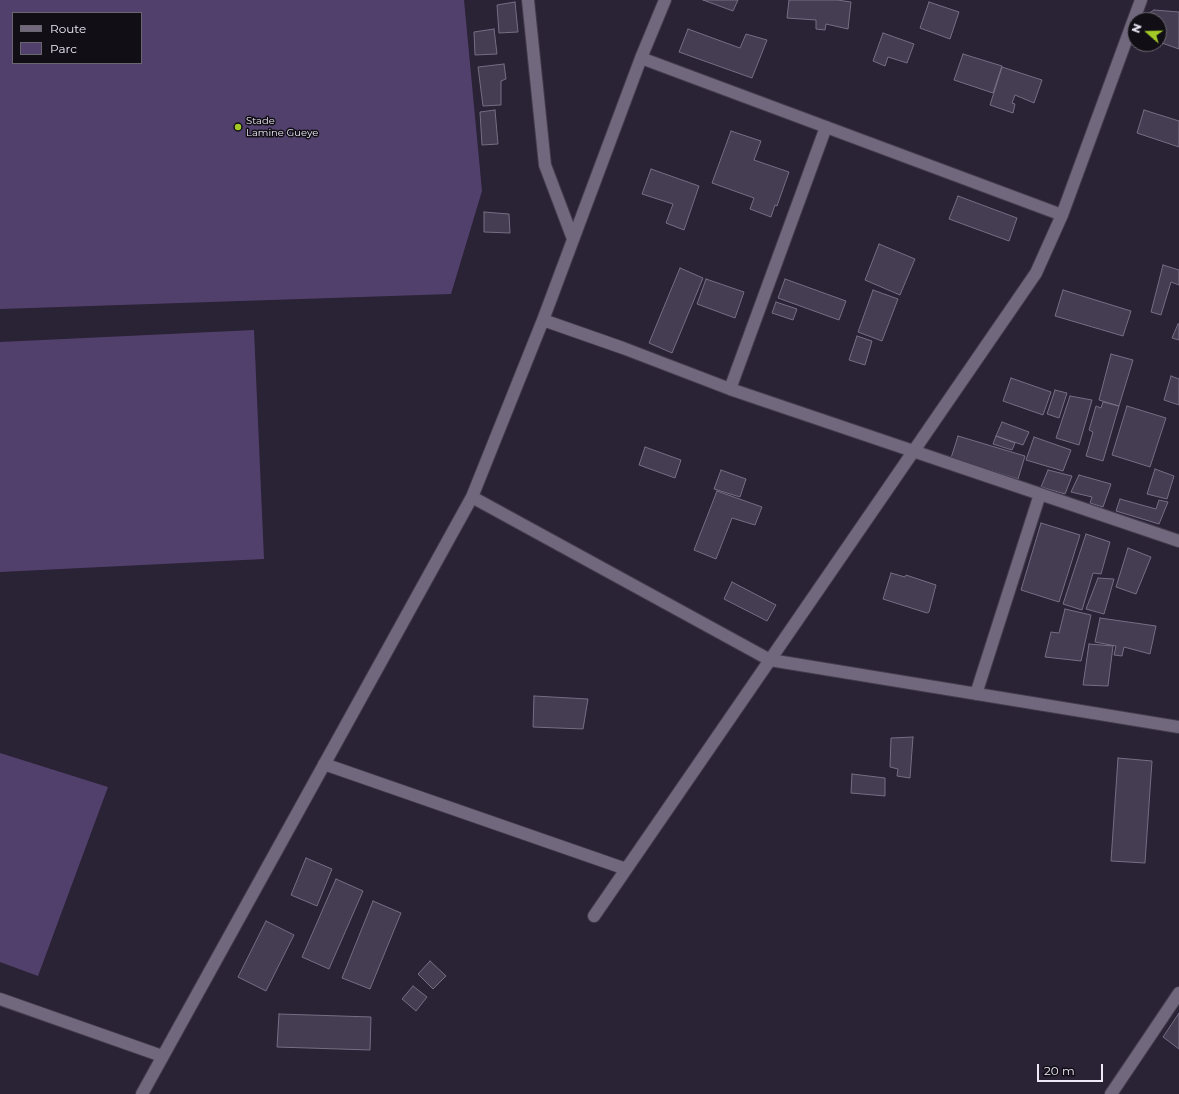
<!DOCTYPE html>
<style>
body{margin:0}
#map{position:relative;width:1179px;height:1094px;overflow:hidden;background:#2a2235;font-family:Montserrat,sans-serif}
canvas{display:block}
.legend{position:absolute;left:12px;top:12px;width:130px;height:52px;box-sizing:border-box;background:#110e16;border:1px solid #696670;margin:0;padding:5px 7px;list-style:none;font-size:12px;color:#eee9f6}
.legend li{display:flex;align-items:center;gap:8px;height:20px}
.legend b{width:20px;border:1px solid #696670}
.north{position:absolute;left:1127px;top:12px;width:40px;height:40px;box-sizing:border-box;background:#110e16;border:1px solid #696670;border-radius:50%;rotate:290deg;font-size:11px;font-weight:700;line-height:16px;text-align:center;color:#eee9f6}
.north::after{content:'';display:block;margin:auto;width:14px;height:18px;background:#a3c927;clip-path:polygon(50% 0,100% 100%,50% 72%,0 100%)}
.scale{position:absolute;left:1037px;top:1064px;width:66px;height:18px;box-sizing:border-box;border:2px solid #eee9f6;border-top:0;padding-left:5px;font-size:12px;line-height:14px;white-space:nowrap;color:#eee9f6;-webkit-text-stroke:3px #110e16;paint-order:stroke}
</style>
<div id="map">
<canvas width="1179" height="1094"></canvas>
<ul class="legend">
<li><b style="height:5px;background:#71687e"></b>Route</li>
<li><b style="height:11px;background:#52406c"></b>Parc</li>
</ul>
<div class="north">N</div>
<div class="scale">20 m</div>
</div>
<script>
const ctx = document.querySelector('canvas').getContext('2d');
ctx.lineJoin = 'round';
function fillPath(path, color) { ctx.fillStyle = color; ctx.fill(path, 'evenodd'); }
const toPath = rows => new Path2D(rows.map(r => 'M' + r).join(''));
function strokePath(path, color, width, dash) { ctx.strokeStyle = color; ctx.lineWidth = width; ctx.lineCap = dash ? 'butt' : 'round'; ctx.setLineDash(dash || []); ctx.stroke(path); }
function label(font, color, halo, rows, align = 'center') {
  ctx.font = font + ' Montserrat,sans-serif'; ctx.lineWidth = 3; ctx.setLineDash([]); ctx.textBaseline = 'middle'; ctx.strokeStyle = halo; ctx.fillStyle = color; for (const [text, x, y, turn = 0] of rows) {
    ctx.save(); ctx.translate(x, y); ctx.rotate((+turn || 0) * Math.PI / 180); ctx.textAlign = isNaN(turn) ? turn : align; if (halo) ctx.strokeText(text, 0, 0); ctx.fillText(text, 0, 0); ctx.restore();
  }
}
const green = toPath([
 [0,0,464,0,482,191,451,294,0,309],
 [13,13,141,13,141,63,13,63],
 [254,330,264,559,0,572,0,342],
 [0,753,108,787,38,976,0,962]
]);
const building = toPath([
 [703,0,738,0,733,11,703,0],
 [789,0,837,0,851,2,848,29,826,24,825,30,816,29,816,20,787,18,789,0],
 [515,2,518,32,499,33,497,5,515,2],
 [929,2,959,12,950,39,920,28,929,2],
 [1154,10,1179,12,1179,49,1159,42,1159,20,1147,20,1148,14,1154,10],
 [494,29,497,54,475,55,474,32,494,29],
 [688,29,740,48,746,34,767,40,752,78,679,52,688,29],
 [883,33,914,44,907,63,888,57,885,66,873,61,883,33],
 [963,54,1002,66,993,93,954,80,963,54],
 [504,64,506,79,501,81,501,105,483,106,478,67,504,64],
 [1002,67,1042,80,1034,103,1015,95,1012,103,1015,104,1013,113,990,105,1002,67],
 [495,110,498,144,482,145,480,112,495,110],
 [1144,110,1179,121,1179,147,1137,133,1144,110],
 [731,131,761,141,754,160,789,172,777,206,775,205,771,217,750,209,754,198,712,183,731,131],
 [651,169,699,186,684,230,666,223,673,204,642,194,651,169],
 [958,196,1017,218,1009,241,949,219,958,196],
 [484,212,509,214,510,233,484,232,484,212],
 [879,244,915,259,900,295,865,280,879,244],
 [1163,265,1179,270,1179,285,1171,282,1161,315,1151,312,1163,265],
 [680,268,703,278,672,353,649,343,680,268],
 [706,279,744,292,735,318,697,304,706,279],
 [785,279,846,301,839,320,778,298,785,279],
 [873,290,898,299,882,341,858,332,873,290],
 [1063,290,1131,311,1123,336,1055,316,1063,290],
 [776,302,797,309,793,320,772,313,776,302],
 [1178,324,1179,324,1179,340,1172,338,1178,324],
 [857,336,872,341,865,365,849,360,857,336],
 [1111,354,1133,360,1119,406,1099,400,1111,354],
 [1171,376,1179,379,1179,405,1164,400,1171,376],
 [1011,378,1051,392,1043,415,1003,401,1011,378],
 [1055,390,1067,393,1059,418,1047,414,1055,390],
 [1070,396,1092,400,1079,445,1056,438,1070,396],
 [1103,402,1119,406,1103,461,1086,456,1093,432,1089,430,1096,406,1101,408,1103,402],
 [1127,406,1166,418,1150,467,1112,455,1127,406],
 [1002,422,1029,432,1023,445,996,436,1002,422],
 [958,436,1025,456,1018,479,951,458,958,436],
 [996,436,1015,443,1012,450,993,444,996,436],
 [1034,437,1071,450,1063,471,1026,460,1034,437],
 [645,447,681,460,675,478,639,465,645,447],
 [1155,469,1174,476,1167,499,1147,494,1155,469],
 [721,470,746,479,740,497,714,489,721,470],
 [1048,470,1072,476,1065,494,1041,487,1048,470],
 [1079,475,1111,484,1103,507,1090,503,1092,497,1071,492,1079,475],
 [717,491,762,507,755,525,732,518,716,559,694,550,717,491],
 [1120,499,1156,509,1159,500,1168,502,1159,524,1116,511,1120,499],
 [1041,523,1080,535,1059,602,1021,590,1041,523],
 [1086,534,1110,542,1101,574,1093,573,1082,610,1063,604,1086,534],
 [1128,548,1151,557,1136,594,1116,587,1128,548],
 [891,573,905,577,906,575,936,585,929,612,927,613,883,599,891,573],
 [1098,578,1114,579,1104,614,1086,609,1098,578],
 [732,582,776,605,767,621,724,599,732,582],
 [1065,609,1091,615,1081,661,1045,657,1051,632,1059,633,1065,609],
 [1100,618,1156,626,1150,654,1124,647,1122,656,1114,655,1116,646,1095,642,1100,618],
 [1089,644,1113,646,1108,686,1083,685,1089,644],
 [534,696,588,699,583,729,533,727,534,696],
 [913,737,910,778,897,776,898,769,890,767,891,738,913,737],
 [1118,758,1152,761,1145,863,1111,861,1118,758],
 [852,774,885,778,885,796,851,793,852,774],
 [306,858,332,869,317,906,291,895,306,858],
 [336,879,363,891,329,969,302,957,336,879],
 [373,901,401,913,370,989,342,978,373,901],
 [266,921,294,935,266,991,238,977,266,921],
 [430,961,446,976,433,989,418,974,430,961],
 [413,986,427,997,416,1011,402,999,413,986],
 [1179,1013,1179,1049,1163,1037,1179,1013],
 [279,1014,371,1017,370,1050,277,1047,279,1014]
]);
const street = toPath([
 [528,0,545,165,573,239],
 [641,58,1062,215],
 [543,320,623,348,730,389,1179,541],
 [730,389,826,127],
 [472,497,770,660,1179,727],
 [976,694,1040,494],
 [324,764,626,869],
 [594,916,1036,273,1062,215,1141,0],
 [0,999,162,1056],
 [142,1094,472,497,543,320,641,58,665,0],
 [1111,1094,1179,993]
]);
const markers = [
 [238,127,4,"#a3c927"]
];
const poiNames = [
 ["Stade",246,121],
 ["Lamine Gueye",246,133]
];
fillPath(green, '#52406c');
fillPath(building, '#453d51');
strokePath(building, '#766e84', 1);
strokePath(street, '#433c4c', 14);
strokePath(street, '#71687e', 12);
for (const [x, y, r, color] of markers) { const dot = new Path2D(); dot.arc(x, y, r, 0, 2 * Math.PI); ctx.fillStyle = color; ctx.fill(dot); strokePath(dot, '#110e16', 1.5); }
label('10px', '#eee9f6', '#110e16', poiNames, 'left');
</script>
